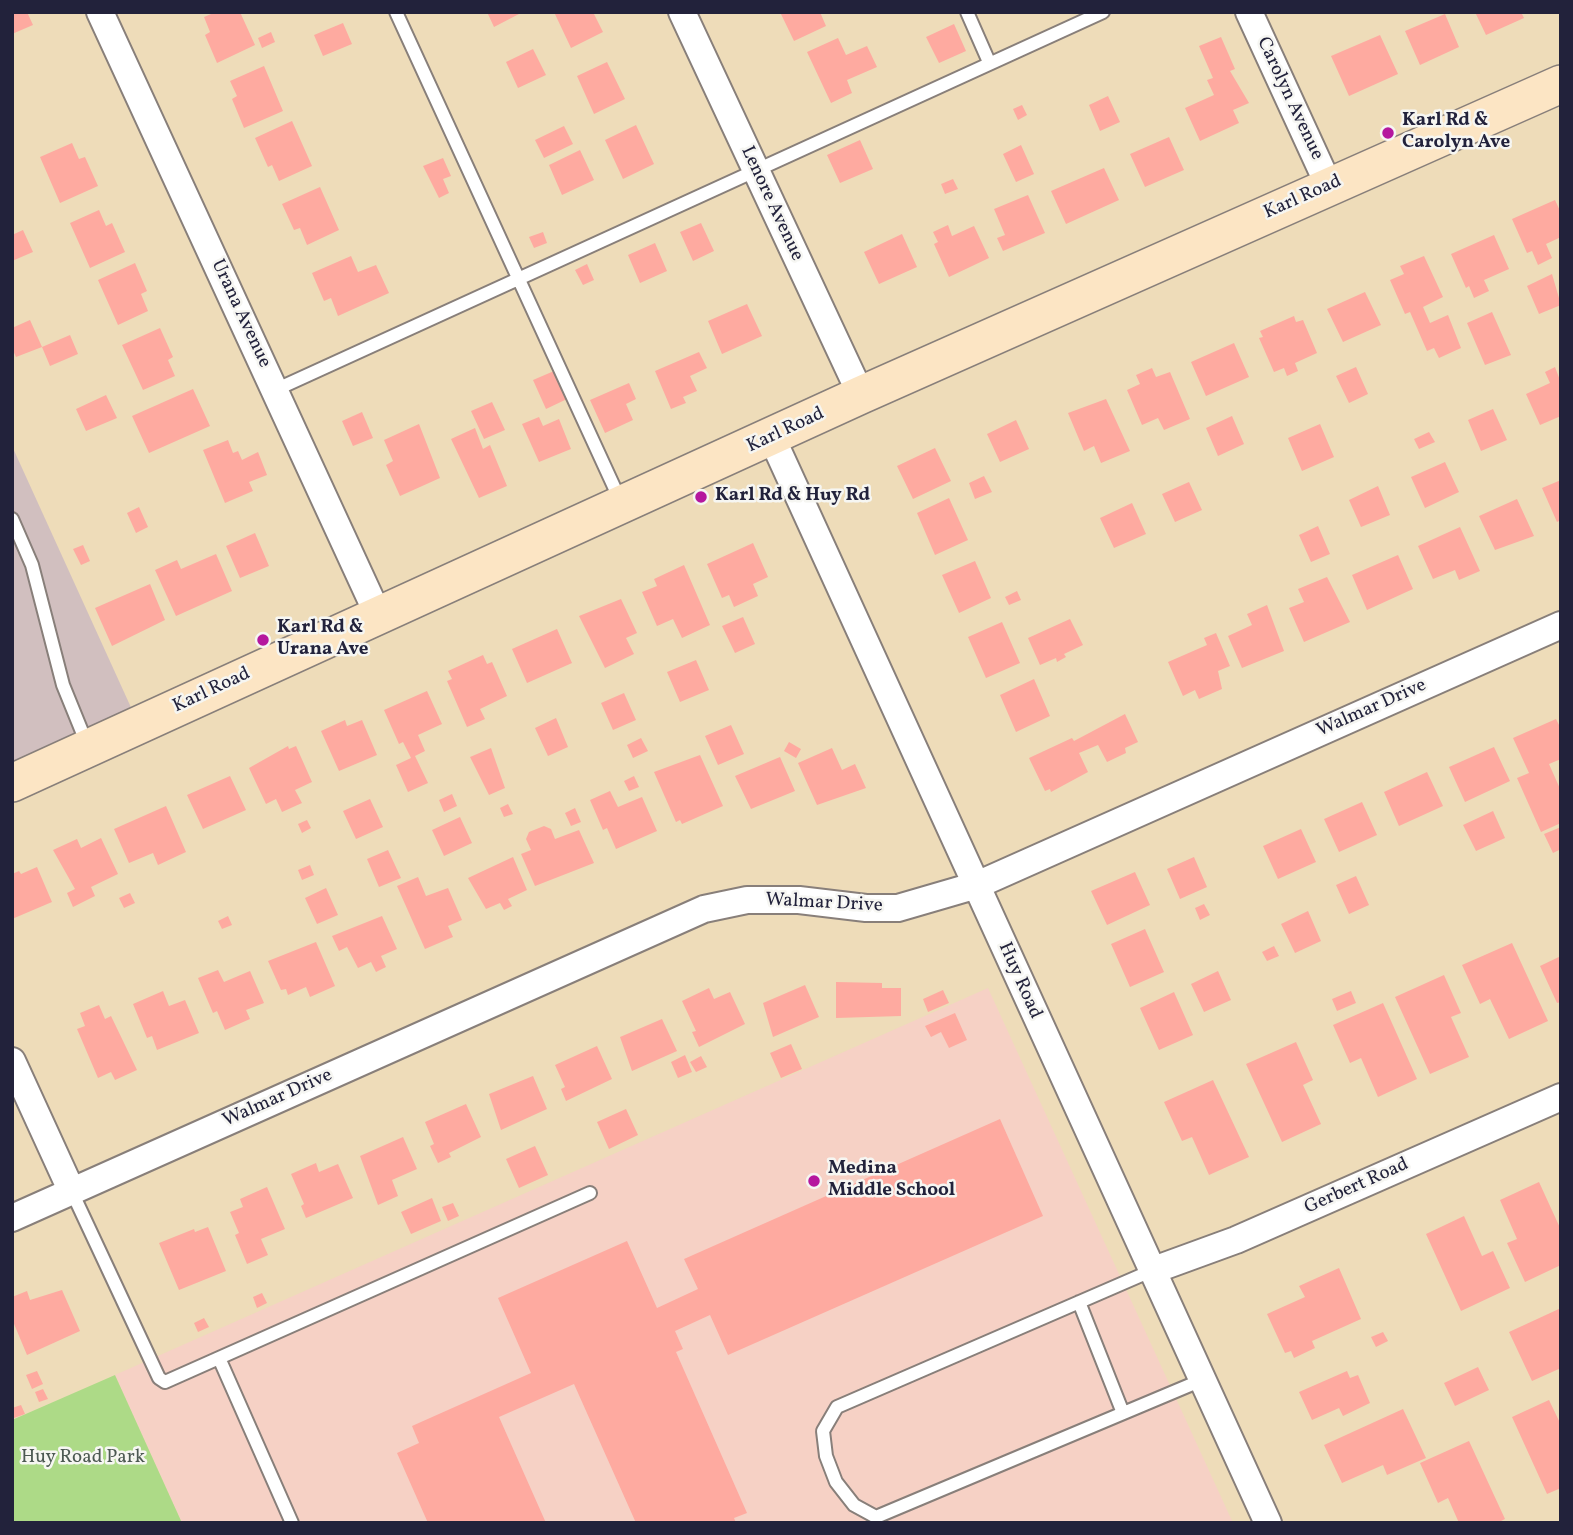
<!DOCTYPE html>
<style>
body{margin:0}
#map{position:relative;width:1573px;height:1535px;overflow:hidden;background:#eedcb9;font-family:Vollkorn,serif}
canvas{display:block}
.frame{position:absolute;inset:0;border:14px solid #22223b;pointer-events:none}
</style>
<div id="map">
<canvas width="1573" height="1535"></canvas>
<div class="frame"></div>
</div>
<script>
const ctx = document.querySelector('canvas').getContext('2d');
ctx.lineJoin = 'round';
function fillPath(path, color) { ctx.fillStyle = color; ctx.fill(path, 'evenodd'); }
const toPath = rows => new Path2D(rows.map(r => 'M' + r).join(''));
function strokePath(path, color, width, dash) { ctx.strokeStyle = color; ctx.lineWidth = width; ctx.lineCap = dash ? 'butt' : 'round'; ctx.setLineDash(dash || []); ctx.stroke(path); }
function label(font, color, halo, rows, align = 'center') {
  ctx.font = font + ' Vollkorn,serif'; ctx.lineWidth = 5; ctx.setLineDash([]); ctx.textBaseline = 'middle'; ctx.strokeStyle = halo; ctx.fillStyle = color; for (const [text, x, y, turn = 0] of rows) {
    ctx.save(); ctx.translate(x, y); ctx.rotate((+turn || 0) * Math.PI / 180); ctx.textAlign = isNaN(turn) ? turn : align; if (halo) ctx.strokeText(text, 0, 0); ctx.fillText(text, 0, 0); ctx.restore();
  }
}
const built = toPath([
 [988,988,1233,1523,182,1523,115,1375]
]);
const industrial = toPath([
 [12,446,139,725,12,782]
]);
const green = toPath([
 [115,1375,182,1523,12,1523,12,1420]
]);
const building = toPath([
 [12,12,27,12,33,25,12,34],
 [216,12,240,12,255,45,217,63,205,35,210,32,204,17],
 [487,12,518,12,519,14,494,27],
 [554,12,593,12,603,32,571,48],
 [780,12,820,12,826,26,794,41],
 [1475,12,1521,12,1524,18,1486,35],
 [1445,14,1459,47,1420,65,1405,31],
 [343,23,352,44,323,56,314,35],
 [954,24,966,51,939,63,926,37],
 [271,32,275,42,262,48,258,38],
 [1380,35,1398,74,1349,96,1331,56],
 [1221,37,1235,69,1230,71,1249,103,1233,110,1239,123,1200,141,1185,108,1214,95,1207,80,1213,78,1199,46],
 [838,38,846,55,867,46,877,67,847,80,852,93,831,103,807,52],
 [533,49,546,75,518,88,506,62],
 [607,62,625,99,594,114,577,76],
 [264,66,283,111,244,128,232,99,237,96,230,81],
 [1108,96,1120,122,1100,131,1089,105],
 [1022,105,1027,115,1018,120,1013,109],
 [292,121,312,166,279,181,272,165,268,167,255,138],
 [636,125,654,164,623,179,605,140],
 [564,126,573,144,544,158,535,140],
 [1169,137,1184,170,1145,187,1130,154],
 [860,140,873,169,840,183,827,155],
 [72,143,79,159,85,157,98,186,60,203,40,157],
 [1021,145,1034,174,1016,182,1003,154],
 [580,150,594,180,562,195,549,165],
 [443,158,451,176,443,179,449,193,439,198,423,166],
 [1104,168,1119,200,1066,224,1051,191],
 [953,179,958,189,945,194,941,184],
 [320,187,339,230,307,245,300,228,294,230,282,204],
 [1028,195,1045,233,1003,251,997,238,1005,235,994,209],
 [1555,200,1561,213,1561,237,1546,244,1552,258,1538,265,1532,251,1527,253,1512,219],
 [99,210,106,226,112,223,125,252,90,268,70,223],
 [701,223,714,251,693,261,680,232],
 [948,225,952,236,974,226,989,258,949,277,934,244,938,242,933,232],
 [23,230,33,252,12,261,12,235],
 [543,232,547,243,534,248,529,237],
 [902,234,917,267,879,284,864,252],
 [1494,235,1509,269,1484,280,1489,291,1474,298,1469,286,1466,288,1451,254],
 [655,243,667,271,640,283,628,255],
 [351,256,358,272,376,265,389,293,338,316,331,298,324,301,312,273],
 [1424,256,1443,297,1423,307,1430,323,1448,315,1461,348,1439,358,1434,348,1427,351,1410,312,1405,314,1390,280,1404,274,1400,266],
 [135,263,147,291,141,294,148,311,118,325,98,280],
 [587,264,594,280,583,285,575,270],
 [1552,274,1561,305,1539,314,1527,286],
 [1365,292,1381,325,1343,342,1327,309],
 [747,304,762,336,722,354,708,321],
 [1492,312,1511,355,1485,365,1467,323],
 [1294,316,1296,322,1303,320,1317,353,1295,363,1298,371,1287,376,1284,368,1274,372,1259,338,1263,337,1260,331],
 [30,320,42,347,70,335,78,354,50,366,42,347,16,357,12,348,12,328],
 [160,328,173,357,168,360,175,376,143,390,122,345],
 [1234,343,1249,377,1206,396,1191,362],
 [699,352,707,368,690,376,697,391,683,397,686,403,671,409,655,371],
 [1356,367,1368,394,1349,403,1336,376],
 [1555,367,1561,383,1561,416,1540,425,1526,394,1550,383,1545,372],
 [1152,368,1156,377,1170,372,1190,419,1164,430,1158,418,1142,425,1127,390,1140,384,1136,375],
 [554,371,567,399,546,409,533,380],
 [629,383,636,399,626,404,633,420,605,433,590,400],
 [193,389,210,426,149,453,132,416],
 [106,395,117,418,86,431,76,409],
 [1106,399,1130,451,1101,463,1094,446,1084,451,1068,413],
 [492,402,505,430,484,439,471,411],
 [1493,409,1507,440,1481,451,1468,420],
 [362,412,373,438,353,446,342,421],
 [1232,416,1244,444,1218,456,1206,428],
 [539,417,543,426,559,419,571,449,539,462,522,424],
 [1016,420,1029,449,1000,462,987,434],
 [419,424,440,478,400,496,386,465,393,461,384,440],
 [1320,424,1334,457,1302,471,1288,438],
 [475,428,483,449,490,445,507,486,479,498,451,439],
 [1429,432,1435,442,1419,449,1414,439],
 [228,440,233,453,238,451,242,460,258,452,267,475,249,482,253,491,225,503,203,450],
 [935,448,951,481,913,499,897,466],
 [1445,462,1459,492,1425,508,1411,477],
 [984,476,992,492,975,499,969,483],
 [1561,480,1561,520,1557,522,1542,488],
 [1189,482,1202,510,1175,522,1162,494],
 [1378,486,1390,515,1361,527,1349,500],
 [949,498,968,540,935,555,917,513],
 [1517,499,1534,536,1495,550,1479,516],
 [1132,503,1146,534,1114,548,1100,518],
 [139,507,148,527,136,533,127,513],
 [1318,526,1330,554,1311,562,1299,535],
 [1460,527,1480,571,1459,580,1455,570,1433,579,1418,546],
 [255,533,269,566,240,578,226,546],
 [753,543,768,577,753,584,758,596,734,607,729,595,722,598,707,564],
 [83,545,90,561,81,565,73,549],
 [216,554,232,591,176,616,155,570,177,560,181,569],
 [1398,555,1413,589,1367,610,1352,575],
 [975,561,991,598,959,613,942,575],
 [684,565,710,625,682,638,673,619,657,626,642,592,657,586,654,579],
 [1327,577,1350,622,1304,642,1289,608,1304,602,1298,589],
 [150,584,165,620,112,646,95,608],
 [1017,591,1021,600,1009,605,1005,597],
 [621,599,637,633,626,638,634,654,605,668,579,616],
 [1267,605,1284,651,1242,668,1228,636,1252,625,1247,614],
 [743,617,755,644,735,653,722,626],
 [1070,619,1083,645,1064,654,1066,657,1057,662,1056,658,1040,665,1028,638],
 [1002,622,1020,663,986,678,968,637],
 [557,629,572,663,527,683,512,649],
 [1216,633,1230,666,1218,671,1222,689,1199,699,1195,690,1183,696,1168,662,1207,645,1204,638],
 [483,655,487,664,492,662,507,696,480,709,485,719,467,727,447,681,452,679,448,671],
 [696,660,709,690,680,702,667,672],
 [1034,679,1050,716,1016,732,1000,695],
 [427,691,442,724,418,735,425,751,415,756,428,783,408,792,396,765,411,758,403,742,399,744,384,710],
 [624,693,636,720,613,730,601,703],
 [1125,714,1138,742,1125,748,1126,753,1107,762,1098,745,1079,753,1088,772,1051,792,1050,789,1045,791,1029,758,1072,738,1074,741],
 [556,718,568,747,548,756,535,728],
 [1556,719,1561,729,1561,759,1549,764,1561,791,1561,823,1541,832,1517,778,1529,773,1513,738],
 [345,720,347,726,362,720,377,755,339,771,321,731],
 [731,725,744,754,718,765,705,736],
 [641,738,648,751,633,758,627,745],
 [789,742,801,749,796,758,784,751],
 [288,746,289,749,296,746,312,782,295,790,302,803,282,812,276,799,266,804,249,768],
 [1494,747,1510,781,1465,802,1449,767],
 [491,748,505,788,489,795,470,757],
 [832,748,842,770,855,764,866,788,817,805,798,763],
 [700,755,723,806,682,824,680,820,676,822,654,772],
 [780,757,795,791,751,809,735,776],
 [1427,772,1443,806,1399,826,1384,792],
 [230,776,246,810,203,829,187,795],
 [634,776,639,787,629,791,624,781],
 [610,791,618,807,642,797,657,831,616,849,607,828,603,830,590,800],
 [452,794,457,806,444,812,439,800],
 [370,799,383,827,356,839,343,811],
 [1362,802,1377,835,1339,852,1324,819],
 [508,804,513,814,504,817,500,808],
 [166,806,186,852,158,865,153,853,129,863,114,829],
 [575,808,581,822,571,826,565,813],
 [1493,811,1505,838,1476,851,1463,825],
 [460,817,472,843,444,856,432,830],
 [307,820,311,828,302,833,298,824],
 [544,826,551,829,555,839,579,830,594,863,535,886,521,854,531,850,526,839,529,832],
 [1561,827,1561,849,1553,853,1544,834],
 [1301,829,1316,862,1278,879,1263,846],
 [101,838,118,874,91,887,95,896,73,907,67,893,75,889,53,850,77,839,81,848],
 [388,850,401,878,379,887,367,859],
 [513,857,527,890,508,899,512,906,504,910,500,903,486,909,468,878],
 [1194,857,1207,887,1180,899,1167,869],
 [310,865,314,875,302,880,298,870],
 [37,867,52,902,12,919,12,874,19,871,21,874],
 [1135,872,1150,905,1107,925,1091,891],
 [1356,876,1369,905,1349,914,1336,885],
 [418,877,426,896,448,888,462,920,448,926,453,937,425,949,397,886],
 [326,888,338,915,317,924,305,898],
 [130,893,135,903,124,908,119,898],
 [1204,904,1210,915,1200,920,1195,908],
 [1308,911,1321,941,1295,953,1281,924],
 [228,916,232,925,222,929,218,921],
 [382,916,397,949,381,956,386,967,376,972,371,962,358,968,347,947,339,951,332,936],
 [1145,929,1164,972,1130,987,1111,944],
 [316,942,335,986,310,997,306,987,288,995,286,989,281,990,268,961],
 [1512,943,1548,1021,1509,1039,1490,999,1480,1004,1462,965],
 [1274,946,1279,956,1267,961,1262,952],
 [1561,956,1561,1002,1557,1003,1540,966],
 [218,970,224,982,250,971,264,1003,246,1010,250,1019,225,1030,217,1011,213,1013,198,978],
 [1218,971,1231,1000,1204,1012,1191,984],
 [1444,975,1461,1013,1451,1017,1469,1057,1430,1074,1395,997],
 [836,982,882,983,882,988,901,988,901,1016,836,1018],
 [805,985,819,1017,773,1037,763,1003],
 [709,988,714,999,730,992,745,1024,699,1047,692,1032,696,1031,682,1001],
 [943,990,949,1003,928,1012,923,999],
 [163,991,169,1006,185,1000,199,1033,157,1050,152,1036,147,1038,133,1004],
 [1351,991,1356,1003,1337,1011,1332,999],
 [1174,992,1193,1035,1159,1050,1140,1008],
 [1383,1003,1417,1079,1378,1097,1361,1058,1350,1063,1333,1025],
 [99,1005,105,1019,111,1016,137,1070,115,1080,111,1072,98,1078,77,1029,85,1026,80,1013],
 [955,1013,967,1040,949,1048,941,1032,931,1037,925,1026],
 [662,1019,677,1051,632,1071,620,1037],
 [1296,1042,1313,1080,1303,1085,1321,1124,1282,1142,1246,1064],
 [791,1044,802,1069,781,1078,770,1053],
 [597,1046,612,1079,566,1101,561,1089,565,1087,555,1065],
 [685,1055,692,1072,678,1078,671,1062],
 [701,1056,707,1067,696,1072,690,1062],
 [533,1076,547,1109,501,1130,489,1094],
 [1213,1080,1249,1157,1209,1175,1192,1137,1182,1141,1164,1102],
 [466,1104,481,1137,449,1153,451,1157,438,1163,430,1146,434,1144,425,1122],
 [626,1109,638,1135,609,1149,597,1122],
 [1000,1119,1043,1216,728,1355,710,1315,675,1331,683,1349,676,1352,747,1513,734,1518,736,1523,636,1523,574,1384,499,1417,546,1523,428,1523,397,1453,419,1443,412,1426,531,1373,498,1298,627,1241,657,1308,698,1289,684,1259],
 [403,1137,417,1169,392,1180,398,1196,378,1205,360,1156],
 [535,1146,548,1175,519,1188,506,1159],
 [316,1163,319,1172,338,1164,353,1198,306,1218,301,1206,304,1204,291,1174],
 [1539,1182,1561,1230,1561,1265,1525,1282,1507,1243,1517,1239,1500,1200],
 [267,1187,285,1229,261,1239,268,1255,247,1264,235,1235,239,1233,230,1212,243,1207,240,1199],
 [432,1198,441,1221,411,1234,401,1212],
 [453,1203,459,1216,448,1221,442,1207],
 [1464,1216,1482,1256,1493,1251,1510,1288,1461,1311,1426,1234],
 [208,1227,226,1271,179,1290,159,1243,194,1229,195,1232],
 [1339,1268,1361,1319,1312,1341,1315,1348,1294,1358,1291,1351,1285,1353,1267,1314,1305,1297,1299,1286],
 [62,1290,80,1331,27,1355,12,1319,12,1297,27,1291,30,1300],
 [262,1293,267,1303,257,1308,253,1297],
 [1561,1308,1561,1368,1532,1381,1509,1332],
 [204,1318,209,1327,198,1332,194,1323],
 [1383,1332,1388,1341,1376,1347,1371,1337],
 [1478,1367,1489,1390,1455,1406,1444,1383],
 [37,1371,43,1384,32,1389,26,1375],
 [1347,1371,1350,1378,1358,1375,1370,1403,1343,1416,1339,1408,1312,1420,1299,1392],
 [43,1389,48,1399,39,1402,35,1392],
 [1549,1400,1561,1425,1561,1488,1547,1494,1512,1417],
 [21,1405,25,1414,14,1418,12,1408],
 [1403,1409,1426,1458,1387,1475,1383,1465,1342,1483,1324,1445],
 [1469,1441,1505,1519,1497,1523,1459,1523,1448,1498,1438,1503,1420,1463]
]);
const service = toPath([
 [396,12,621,502],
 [967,12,989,62],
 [275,390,1103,12],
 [12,519,32,565,63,685,87,744],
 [72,1192,159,1378,165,1382,590,1193],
 [1151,1271,837,1407,823,1431,826,1456,836,1482,854,1505,876,1517,1202,1380],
 [1079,1302,1123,1413],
 [219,1358,292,1523]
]);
const minor = toPath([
 [100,12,379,617],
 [682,12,861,395],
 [1249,12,1329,186],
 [772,438,1268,1523],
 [12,1061,72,1192],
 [12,1218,704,909,747,900,799,900,866,908,898,908,977,885,1561,625],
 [1151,1271,1236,1240,1561,1097]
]);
const secondary = toPath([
 [12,783,861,395,1561,84]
]);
const markers = [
 [1388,133,7,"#b5179e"],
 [701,497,7,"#b5179e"],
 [263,640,7,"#b5179e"],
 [814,1181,7,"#b5179e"]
];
const streetNames = [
 ["Carolyn Avenue",1289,99,65],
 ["Karl Road",1303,198,-24],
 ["Lenore Avenue",771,204,65],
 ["Urana Avenue",240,314,65],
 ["Karl Road",786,431,-25],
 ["Karl Road",212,691,-25],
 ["Walmar Drive",1372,709,-24],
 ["Walmar Drive",824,904,3],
 ["Huy Road",1019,981,66],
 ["Walmar Drive",278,1099,-24],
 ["Gerbert Road",1357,1187,-24]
];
const poiNames = [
 ["Karl Rd &",1402,122],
 ["Carolyn Ave",1402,144],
 ["Karl Rd & Huy Rd",715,497],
 ["Karl Rd &",277,629],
 ["Urana Ave",277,651],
 ["Medina",828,1170],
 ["Middle School",828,1192]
];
const parkNames = [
 ["Huy Road Park",83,1459]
];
fillPath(built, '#f6d1c5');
fillPath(industrial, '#d1bfbf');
fillPath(green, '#adda87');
fillPath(building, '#feaaa0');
strokePath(service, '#887f7a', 16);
strokePath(minor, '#887f7a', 30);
strokePath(secondary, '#887f7a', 40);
strokePath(service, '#fff', 12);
strokePath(minor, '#fff', 26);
strokePath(secondary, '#fce5c4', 37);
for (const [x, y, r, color] of markers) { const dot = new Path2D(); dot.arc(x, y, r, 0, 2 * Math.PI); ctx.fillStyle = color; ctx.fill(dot); strokePath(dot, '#f6f6f2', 2.5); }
label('19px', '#22223b', '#f6f6f2', streetNames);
label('bold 19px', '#22223b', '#f6f6f2', poiNames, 'left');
label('19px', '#4c5952', '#f6f6f2', parkNames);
</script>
